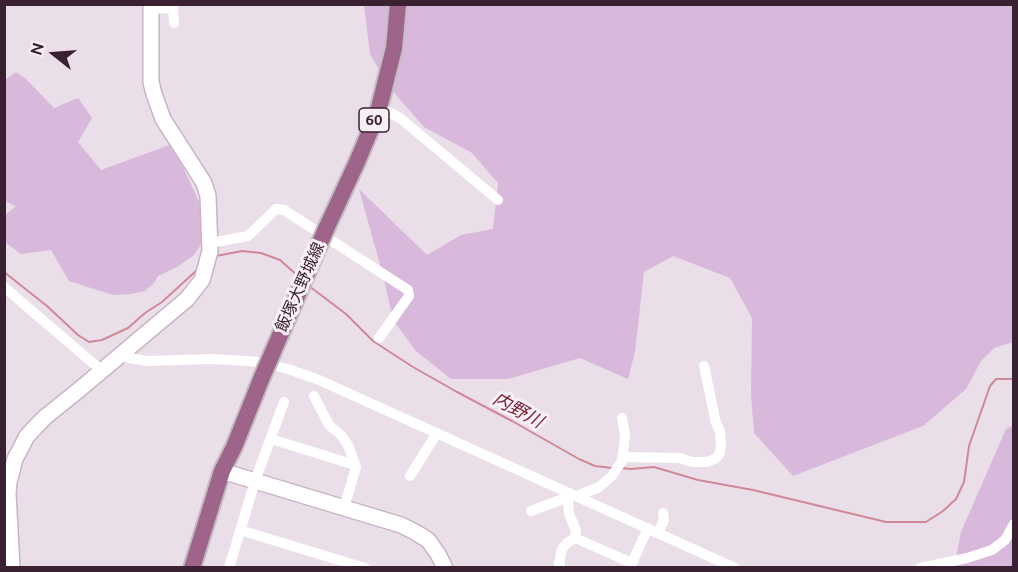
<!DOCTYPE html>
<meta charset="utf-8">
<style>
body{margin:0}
#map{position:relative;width:1018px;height:572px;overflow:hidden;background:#eadfe8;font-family:Ubuntu,sans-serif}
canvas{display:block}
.frame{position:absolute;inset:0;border:6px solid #3a2131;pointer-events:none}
.north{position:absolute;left:24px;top:24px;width:60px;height:60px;-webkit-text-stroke:4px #f7f0f6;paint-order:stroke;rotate:287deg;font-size:16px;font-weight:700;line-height:24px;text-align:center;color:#3a2131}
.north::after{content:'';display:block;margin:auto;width:21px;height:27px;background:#3a2131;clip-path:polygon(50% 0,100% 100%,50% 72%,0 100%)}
</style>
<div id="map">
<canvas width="1018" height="572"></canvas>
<div class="frame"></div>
<div class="north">N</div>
</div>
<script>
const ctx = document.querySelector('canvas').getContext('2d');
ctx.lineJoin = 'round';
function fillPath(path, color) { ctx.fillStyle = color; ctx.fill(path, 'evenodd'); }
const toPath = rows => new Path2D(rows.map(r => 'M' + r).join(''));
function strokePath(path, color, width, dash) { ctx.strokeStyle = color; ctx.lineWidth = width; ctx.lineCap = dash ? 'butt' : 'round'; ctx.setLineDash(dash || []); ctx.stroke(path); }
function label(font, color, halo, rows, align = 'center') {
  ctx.font = font + ' Ubuntu,"Noto Sans JP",sans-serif'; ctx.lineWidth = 6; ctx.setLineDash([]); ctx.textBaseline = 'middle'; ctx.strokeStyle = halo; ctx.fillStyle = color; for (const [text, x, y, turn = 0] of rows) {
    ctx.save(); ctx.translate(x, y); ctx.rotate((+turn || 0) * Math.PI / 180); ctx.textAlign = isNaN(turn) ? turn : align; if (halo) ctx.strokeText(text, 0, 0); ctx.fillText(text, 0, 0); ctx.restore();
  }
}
const green = toPath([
 [364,5,1013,5,1013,342,994,348,981,361,966,389,923,426,793,476,754,433,751,394,752,318,730,278,673,256,644,272,635,352,628,379,580,358,508,379,451,379,416,351,393,320,384,279,359,189,427,255,461,235,493,229,498,183,472,153,424,127,390,88,370,54],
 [16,72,25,78,54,108,78,98,92,118,78,142,101,170,172,144,201,206,204,240,194,255,177,267,158,276,154,283,145,291,131,294,113,295,69,281,51,250,21,254,5,242,5,215,16,206,5,201,5,80],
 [1013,425,1013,567,954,568,961,532,1006,429]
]);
const stream = toPath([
 [216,256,242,251,261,253,280,260,298,276],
 [4,272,47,306,78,335,89,342,102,340,128,328,145,313,162,302,197,270],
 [309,286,346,314,373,341,413,367,457,392,512,421,579,459,595,466,612,468],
 [621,468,631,469,654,467,698,480,753,490,886,522,926,522,943,511,956,499,964,482,969,446,990,386,996,379,1014,379]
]);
const street = toPath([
 [151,9,173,8,174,23],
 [379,107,400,118,498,200],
 [210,243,248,236,276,209,284,210,408,290,409,296,379,338],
 [4,287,101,370],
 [119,356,146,361,214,359,246,361,259,362,288,369,319,380,735,568],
 [314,396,329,425,341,435,348,445,356,467,344,508],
 [271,439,355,465],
 [623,457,680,458,692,462,707,462,715,459,720,453,721,444,720,431,716,423,704,366],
 [410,476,437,433],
 [577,496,599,487,611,477,622,461,625,436,622,418],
 [531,511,563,499,568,501],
 [240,530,365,568],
 [658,533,664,520,663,513],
 [575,538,632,563,648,528],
 [229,568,255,481,284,402],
 [561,568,559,564,562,549,567,543,575,538,576,530,569,514,568,501,570,493],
 [920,568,967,558,992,550,1005,540,1014,524]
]);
const secondary = toPath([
 [222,471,401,525,415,532,428,540,438,554,445,568],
 [12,568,8,493,9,482,15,459,27,436,44,418,80,389,187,299,202,280,210,251,208,196,204,183,163,119,154,94,151,82,151,4]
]);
const primary = toPath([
 [326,229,357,162,378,112,394,48,398,4],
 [192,568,222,471,234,447,262,377]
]);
const primaryBridge = toPath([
 [262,377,326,229]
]);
const shields = [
 [374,120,30]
];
const shieldNames = [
 ["60",374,120]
];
const streetNames = [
 ["飯塚大野城線",300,287,-66]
];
const waterNames = [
 ["内野川",518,410,29]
];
fillPath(green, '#d8b8db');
strokePath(stream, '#cf8897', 2);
strokePath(secondary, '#cab3c4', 18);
strokePath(primary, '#c4bcc1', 20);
strokePath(street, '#fff', 10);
strokePath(secondary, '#fff', 15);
strokePath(primary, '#9f6489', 16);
strokePath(primaryBridge, '#c4bcc1', 20, []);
strokePath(primaryBridge, '#9f6489', 16);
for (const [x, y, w] of shields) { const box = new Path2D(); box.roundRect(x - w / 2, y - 12, w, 24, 4.5); ctx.fillStyle = '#f7f0f6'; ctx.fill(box); strokePath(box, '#3a2131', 1.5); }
label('bold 15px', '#3a2131', null, shieldNames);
label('16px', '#3a2131', '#f7f0f6', streetNames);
label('italic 18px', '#741c2e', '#f7f0f6', waterNames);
</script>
